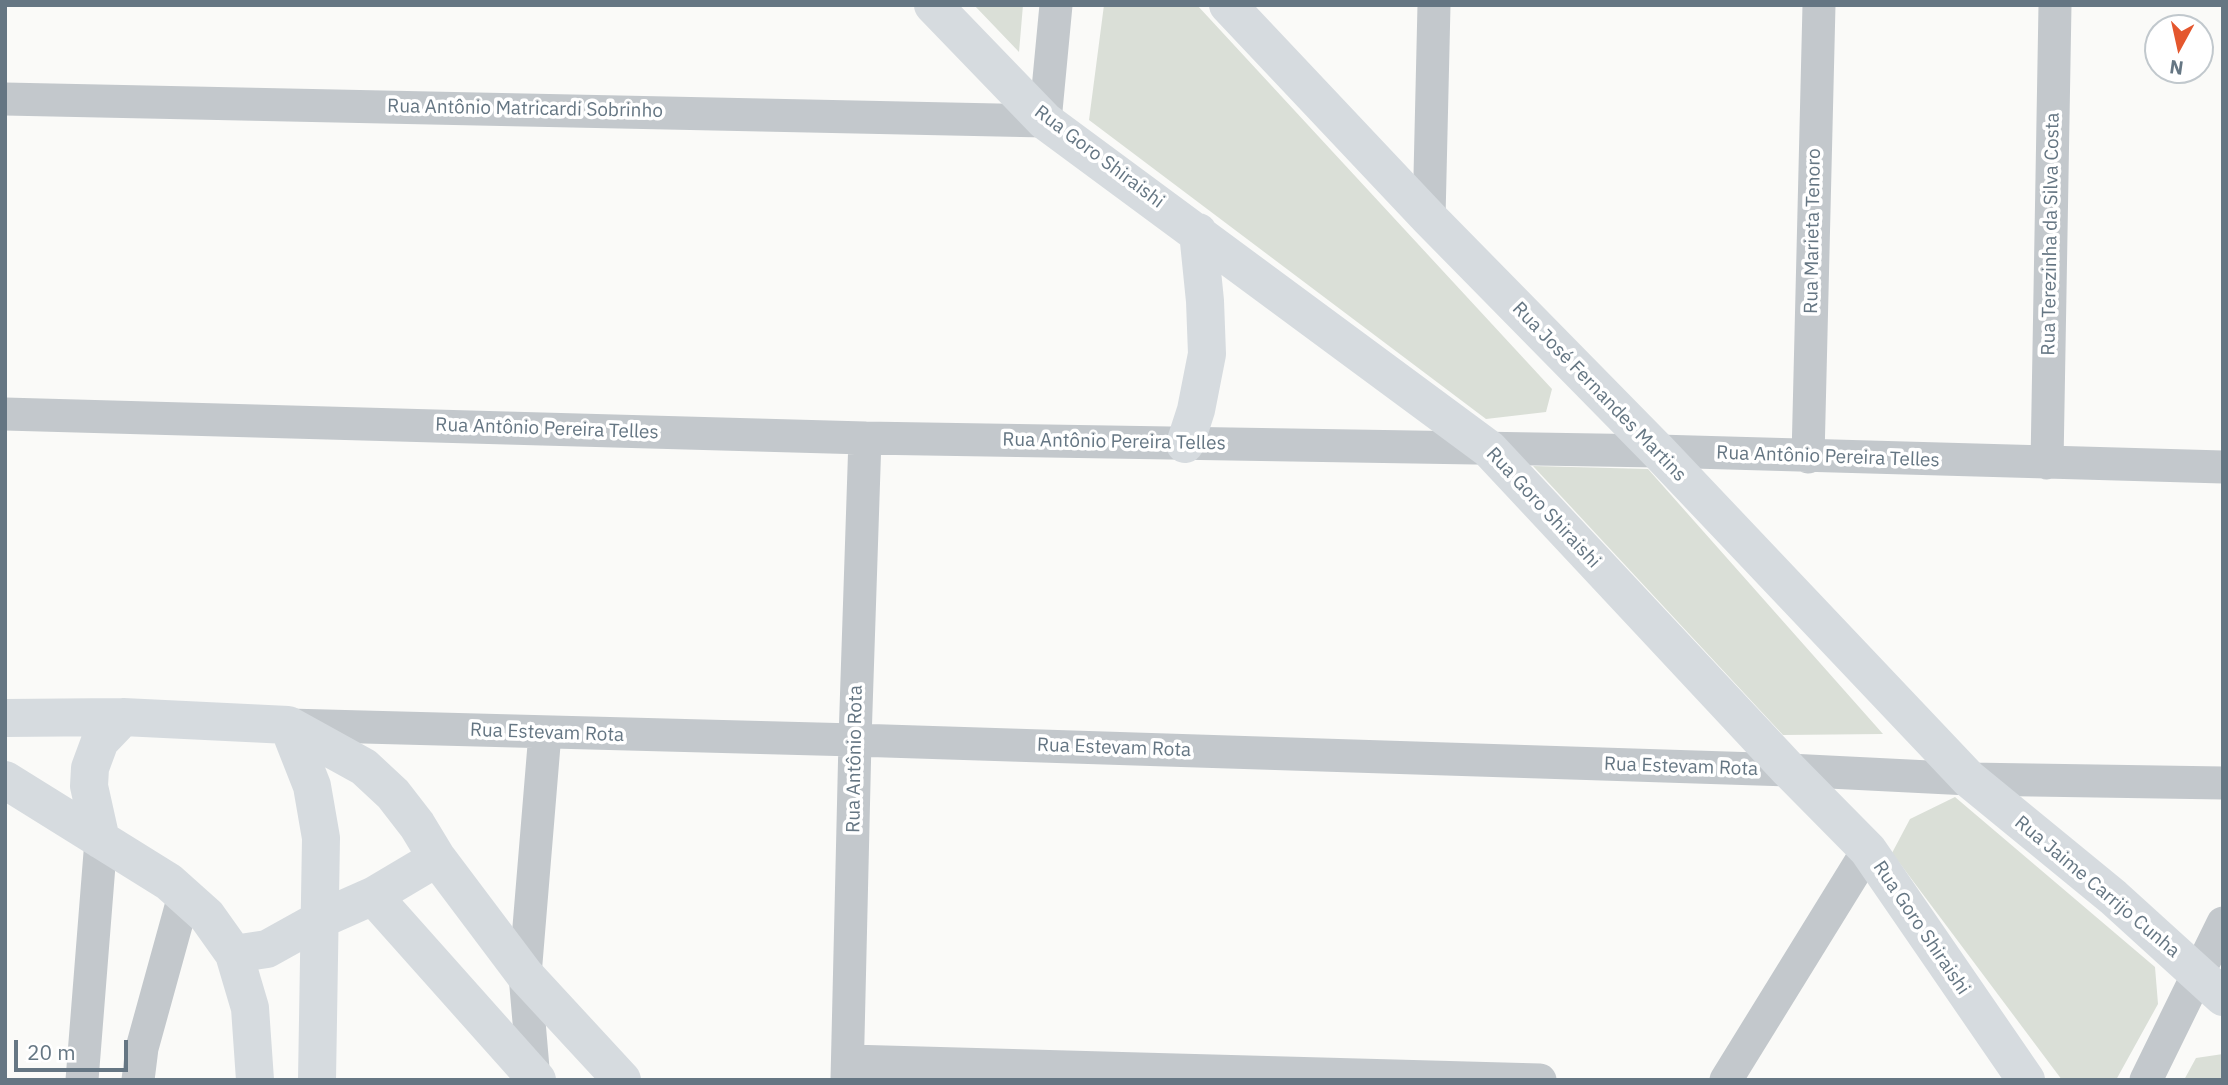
<!DOCTYPE html>
<meta charset="utf-8">
<style>
body{margin:0}
#map{position:relative;width:2228px;height:1085px;overflow:hidden;background:#fafaf8;font-family:"IBM Plex Sans",sans-serif}
canvas{display:block}
.frame{position:absolute;inset:0;border:7px solid #657683;pointer-events:none}
.north{position:absolute;left:2144px;top:14px;width:70px;height:70px;box-sizing:border-box;background:#fff;border:2px solid #c1c8cd;border-radius:50%;rotate:188deg;font-size:19px;font-weight:700;line-height:28px;text-align:center;color:#657683}
.north::after{content:'';display:block;margin:auto;width:24px;height:32px;background:#e4572e;clip-path:polygon(50% 0,100% 100%,50% 72%,0 100%)}
.scale{position:absolute;left:14px;top:1040px;width:114px;height:32px;box-sizing:border-box;border:4px solid #657683;border-top:0;padding-left:9px;font-size:21px;line-height:24px;white-space:nowrap;color:#657683;-webkit-text-stroke:5px #fff;paint-order:stroke}
</style>
<div id="map">
<canvas width="2228" height="1085"></canvas>
<div class="frame"></div>
<div class="north">N</div>
<div class="scale">20 m</div>
</div>
<script>
const ctx = document.querySelector('canvas').getContext('2d');
ctx.lineJoin = 'round';
function fillPath(path, color) { ctx.fillStyle = color; ctx.fill(path, 'evenodd'); }
const toPath = rows => new Path2D(rows.map(r => 'M' + r).join(''));
function strokePath(path, color, width, dash) { ctx.strokeStyle = color; ctx.lineWidth = width; ctx.lineCap = dash ? 'butt' : 'round'; ctx.setLineDash(dash || []); ctx.stroke(path); }
function label(font, color, halo, rows, align = 'center') {
  ctx.font = font + ' "IBM Plex Sans",sans-serif'; ctx.lineWidth = 7; ctx.setLineDash([]); ctx.textBaseline = 'middle'; ctx.strokeStyle = halo; ctx.fillStyle = color; for (const [text, x, y, turn = 0] of rows) {
    ctx.save(); ctx.translate(x, y); ctx.rotate((+turn || 0) * Math.PI / 180); ctx.textAlign = isNaN(turn) ? turn : align; if (halo) ctx.strokeText(text, 0, 0); ctx.fillText(text, 0, 0); ctx.restore();
  }
}
const green = toPath([
 [974,5,1023,5,1019,52],
 [1104,5,1197,5,1552,389,1546,412,1486,419,1089,120],
 [1533,466,1648,469,1883,734,1783,735],
 [1955,797,2155,967,2158,1004,2116,1080,2062,1080,1892,853,1910,819],
 [2223,1054,2223,1080,2184,1080,2196,1058]
]);
const street = toPath([
 [5,99,1045,121,1056,5],
 [1429,218,1434,5],
 [5,414,865,438,1658,451,2223,467],
 [1808,457,1819,5],
 [2047,463,2055,5],
 [288,725,855,740,1789,770,1969,779,2223,783],
 [849,1061,1540,1080],
 [82,1080,101,840],
 [138,1080,142,1048,184,896],
 [534,1080,525,975,545,733],
 [847,1080,855,740,865,438],
 [1726,1080,1868,850],
 [2146,1080,2223,923]
]);
const secondary = toPath([
 [933,5,1045,121,1489,449,1789,770,1868,850,2026,1080],
 [1228,5,1429,218,1658,451,1969,779,2113,897,2223,997],
 [1185,444,1196,410,1207,354,1205,301,1198,232],
 [5,718,123,717,288,725,364,767,393,794,417,825,437,858,525,975,622,1080],
 [288,725,312,786,321,838,317,1080],
 [5,780,169,882,207,916,234,954,250,1008,255,1080],
 [101,840,89,786,90,768,100,741,123,717],
 [373,896,537,1080],
 [234,954,267,949,321,919,373,896,437,858]
]);
const streetNames = [
 ["Rua Antônio Matricardi Sobrinho",525,109,1],
 ["Rua Goro Shiraishi",1099,157,37],
 ["Rua Marieta Tenoro",1813,231,-89],
 ["Rua Terezinha da Silva Costa",2051,234,-89],
 ["Rua José Fernandes Martins",1599,392,46],
 ["Rua Antônio Pereira Telles",547,429,2],
 ["Rua Antônio Pereira Telles",1114,442,1],
 ["Rua Antônio Pereira Telles",1828,457,2],
 ["Rua Goro Shiraishi",1543,508,47],
 ["Rua Estevam Rota",547,733,2],
 ["Rua Estevam Rota",1114,748,2],
 ["Rua Antônio Rota",855,759,-89],
 ["Rua Estevam Rota",1681,767,2],
 ["Rua Jaime Carrijo Cunha",2097,887,40],
 ["Rua Goro Shiraishi",1921,928,56]
];
fillPath(green, '#dadfd7');
strokePath(street, '#c3c8cc', 33);
strokePath(secondary, '#d6dbdf', 38);
label('19px', '#657683', '#fff', streetNames);
</script>
